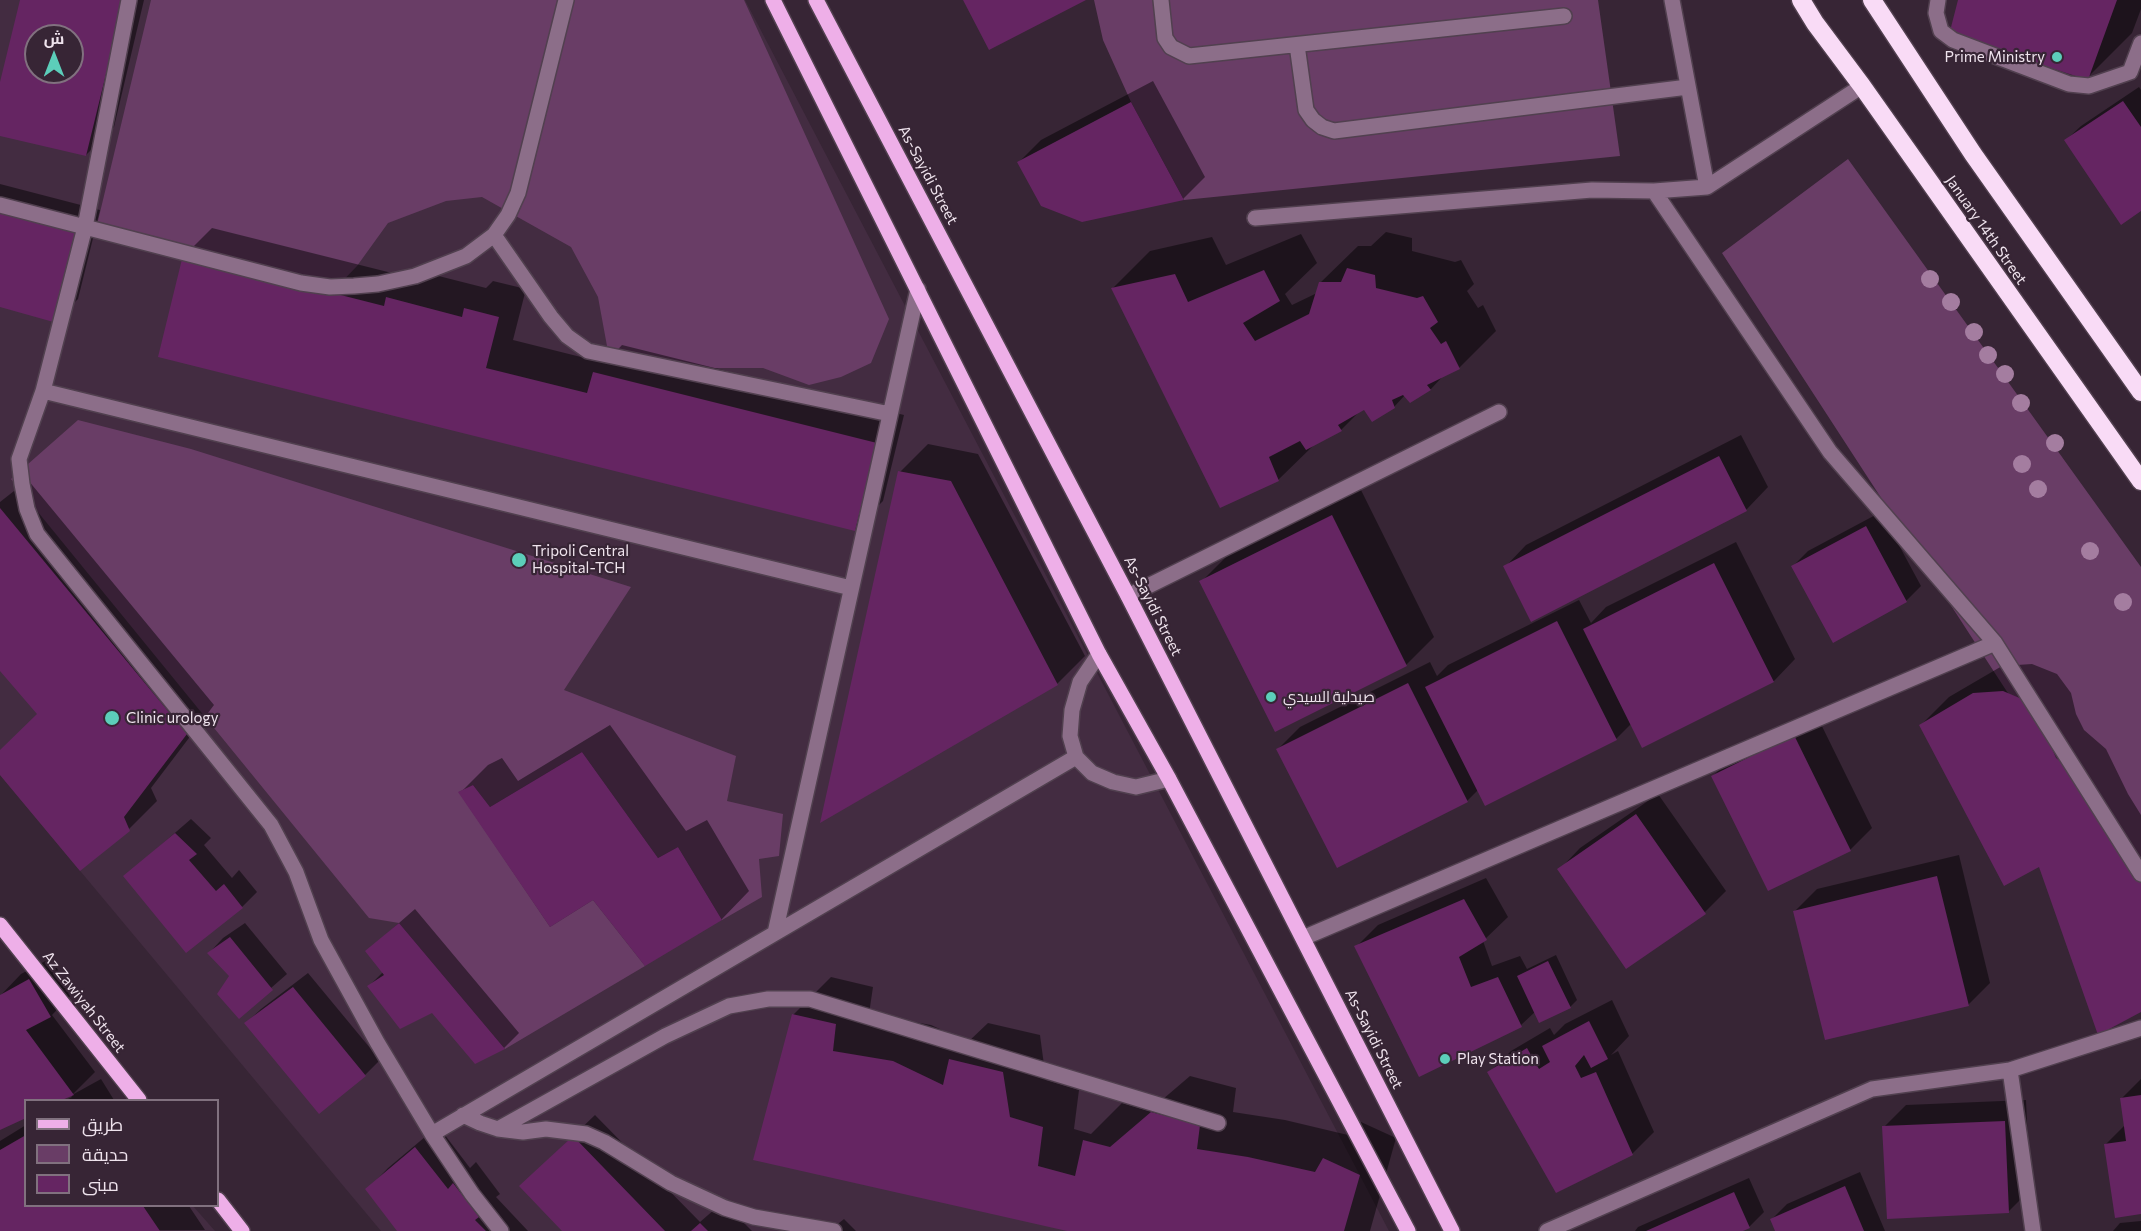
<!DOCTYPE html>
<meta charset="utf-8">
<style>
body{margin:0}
#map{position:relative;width:2141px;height:1231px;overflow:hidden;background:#372535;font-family:Commissioner,Cairo,sans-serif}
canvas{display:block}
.legend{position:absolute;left:24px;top:1099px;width:195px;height:108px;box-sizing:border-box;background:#372535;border:2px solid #81717f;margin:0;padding:8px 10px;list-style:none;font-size:18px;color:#efe3ed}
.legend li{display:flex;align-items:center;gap:12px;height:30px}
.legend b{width:30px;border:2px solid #81717f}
.north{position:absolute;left:24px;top:24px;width:60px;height:60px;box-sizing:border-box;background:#372535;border:2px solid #81717f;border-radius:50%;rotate:0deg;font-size:16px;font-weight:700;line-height:24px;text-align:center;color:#efe3ed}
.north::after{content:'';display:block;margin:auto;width:21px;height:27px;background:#5cceba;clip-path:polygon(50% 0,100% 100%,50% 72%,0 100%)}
</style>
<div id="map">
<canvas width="2141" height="1231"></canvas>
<ul class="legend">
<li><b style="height:8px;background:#eeafe8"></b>طريق</li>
<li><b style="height:16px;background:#693d66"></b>حديقة</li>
<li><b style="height:16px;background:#652562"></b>مبنى</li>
</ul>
<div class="north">ش</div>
</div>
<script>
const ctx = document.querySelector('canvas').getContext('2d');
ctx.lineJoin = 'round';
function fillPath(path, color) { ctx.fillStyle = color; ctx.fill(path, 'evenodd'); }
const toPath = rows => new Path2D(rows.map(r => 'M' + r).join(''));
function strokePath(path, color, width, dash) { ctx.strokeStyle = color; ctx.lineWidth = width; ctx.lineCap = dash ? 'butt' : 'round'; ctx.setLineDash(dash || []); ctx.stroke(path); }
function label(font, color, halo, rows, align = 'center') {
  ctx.font = font + ' Commissioner,Cairo,sans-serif'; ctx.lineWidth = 4.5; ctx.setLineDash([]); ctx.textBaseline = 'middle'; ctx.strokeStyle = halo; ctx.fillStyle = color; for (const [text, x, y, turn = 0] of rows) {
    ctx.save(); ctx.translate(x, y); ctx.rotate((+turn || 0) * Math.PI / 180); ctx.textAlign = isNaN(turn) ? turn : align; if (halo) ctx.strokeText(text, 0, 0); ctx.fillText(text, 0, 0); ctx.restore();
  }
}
const built = toPath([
 [0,0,745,0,1389,1231,381,1231,0,775],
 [36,36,72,36,72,72,36,72],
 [25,1135,26,1206,193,1206,215,1231,0,1231,0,1150]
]);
const green = toPath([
 [151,0,744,0,889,319,871,363,841,377,809,385,763,368,702,368,637,358,607,346,598,297,571,247,482,197,446,201,388,223,357,266,331,293,96,229],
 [1094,0,1598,0,1620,156,1184,200,1131,102,1103,40],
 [1848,159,2141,567,2141,898,1722,253],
 [78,420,191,449,631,587,564,690,736,756,727,801,783,814,779,856,759,859,762,897,722,920,678,847,658,858,582,752,490,807,473,785,459,792,550,927,593,900,645,966,505,1049,399,923,369,918,11,479]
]);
const shadow = toPath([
 [21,0,144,0,114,127,86,155,0,135,0,88],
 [36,36,72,36,72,72,36,72],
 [1960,0,2141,0,2141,9,2132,33,2087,78],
 [1153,81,1205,177,1183,199,1019,162,1041,140],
 [2139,87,2141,90,2141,209,2066,140,2081,126],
 [0,184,100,210,78,299,56,321,0,306],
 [212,228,408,277,415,270,486,288,493,281,526,289,513,340,605,363,622,345,904,415,883,501,855,529,184,256],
 [1386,232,1412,238,1412,251,1455,262,1461,260,1474,284,1467,291,1478,308,1483,305,1496,331,1459,368,1444,375,1431,389,1410,401,1405,395,1394,407,1364,408,1360,411,1341,430,1315,444,1278,480,1113,288,1150,251,1212,237,1226,265,1301,234,1317,263,1285,294,1292,305,1317,293,1320,283,1358,246,1371,246],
 [1741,435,1768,487,1747,509,1532,620,1505,567,1526,545],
 [928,444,978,454,1085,656,1057,684,900,472],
 [28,480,214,705,151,788,157,801,129,829,0,773,0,751,39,714,0,669,0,502],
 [1360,488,1434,637,1406,665,1275,730,1201,582,1229,554],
 [1881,512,1921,586,1906,601,1793,566,1808,551],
 [1736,542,1795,659,1774,681,1643,746,1632,723,1616,739,1478,790,1467,801,1278,749,1300,727,1430,662,1437,676,1448,665,1579,600,1591,623,1606,607],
 [2032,664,2057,674,2071,693,2076,714,2084,730,2106,749,2128,794,2141,815,2141,1010,2040,865,1921,725,1949,697,2002,666],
 [1816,714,1872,828,1850,850,1713,776,1734,755],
 [610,725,686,831,707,820,749,891,722,919,645,964,594,898,460,793,488,765,502,758,518,781],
 [1658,794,1726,891,1705,912,1559,870,1580,848],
 [191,819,211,838,204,845,232,878,239,870,257,892,242,907,187,951,125,876],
 [1959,855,1990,983,1968,1005,1795,911,1817,889],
 [1486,878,1508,917,1483,941,1492,966,1520,956,1527,969,1556,955,1577,1000,1570,1007,1536,1011,1521,1025,1420,1075,1356,947,1378,925],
 [415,909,519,1033,504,1048,433,1011,369,986,383,972,367,951],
 [245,923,287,974,239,1016,231,976,209,953,223,938],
 [51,958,72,994,52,1015,95,1072,72,1095,101,1079,114,1100,66,1100,72,1097,71,1095,59,1100,26,1100,0,1128,0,996,21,974],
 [308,973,380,1060,365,1075,319,1112,246,1023,261,1009],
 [831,977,873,987,869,1014,931,1025,968,1042,988,1023,1040,1035,1046,1080,1079,1090,1074,1129,1091,1134,1122,1103,1149,1111,1190,1076,1236,1088,1233,1112,1285,1120,1348,1135,1361,1122,1396,1138,1370,1231,1074,1231,755,1159,793,1015],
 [1612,1000,1629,1036,1611,1055,1618,1051,1654,1132,1632,1154,1489,1073,1511,1051,1550,1028,1554,1035,1565,1024],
 [2141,1079,2141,1213,2106,1144,2125,1125,2121,1099],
 [2026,1100,2030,1190,2008,1212,1884,1127,1906,1105],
 [595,1115,700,1222,723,1202,752,1231,564,1231,521,1186],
 [26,1125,26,1206,189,1206,205,1230,0,1231,0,1141],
 [438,1126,470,1168,476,1162,500,1194,496,1197,528,1231,399,1231,367,1190,388,1168],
 [1860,1172,1885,1231,1777,1231,1772,1219,1787,1204],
 [1749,1178,1764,1212,1749,1227,1740,1231,1635,1231,1638,1227],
 [844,1219,856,1231,829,1231],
 [2141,1221,2141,1231,2113,1231,2120,1223]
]);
const building = toPath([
 [20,0,124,0,86,156,0,136,0,82],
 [36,36,72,36,72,72,36,72],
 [963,0,1086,0,989,50],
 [1958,0,2117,0,2088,80,1949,35],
 [2123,101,2141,127,2141,211,2121,225,2064,140],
 [1131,102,1184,200,1082,222,1041,206,1017,162],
 [0,211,79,232,57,323,0,307],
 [183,255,384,306,386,297,462,317,464,308,499,317,486,368,587,393,593,372,877,443,855,531,158,357],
 [1347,268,1375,275,1376,288,1417,298,1423,296,1438,322,1430,328,1441,344,1446,341,1460,369,1427,385,1431,390,1410,403,1403,395,1392,400,1395,408,1372,422,1364,410,1338,425,1342,431,1306,450,1300,441,1269,457,1279,481,1220,508,1111,288,1175,274,1188,302,1264,270,1280,301,1243,323,1255,341,1309,314,1319,282,1341,282],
 [1719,456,1747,511,1531,622,1503,566],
 [898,471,951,481,1058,685,820,823],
 [0,508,187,734,124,817,130,831,80,871,0,775,0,750,37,714,0,671],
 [1332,515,1407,666,1275,732,1199,581],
 [1866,526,1907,602,1833,643,1791,566],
 [1714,563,1774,682,1642,748,1583,629],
 [1557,621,1617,740,1485,806,1425,687],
 [1408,683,1468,802,1337,868,1276,749],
 [2003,691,2029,702,2044,721,2049,742,2056,758,2070,769,2128,867,2141,883,2141,1012,2098,1035,2039,867,2004,886,1919,725,1973,693],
 [1794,735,1851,851,1768,891,1711,776],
 [582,752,658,858,678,847,722,920,645,966,593,900,550,927,458,792,473,785,490,807],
 [1636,814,1706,914,1626,969,1557,869],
 [175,833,197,854,189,860,216,891,224,884,243,908,186,953,123,876],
 [1937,876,1969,1006,1825,1040,1793,911],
 [1464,899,1487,940,1459,957,1471,987,1498,977,1522,1027,1419,1077,1354,946],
 [399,923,505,1049,475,1064,432,1013,400,1029,367,986,384,975,365,951],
 [230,937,273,990,239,1019,217,994,229,976,207,953],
 [1548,961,1571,1008,1539,1023,1517,976],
 [29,979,51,1017,26,1030,74,1095,62,1100,26,1100,26,1118,0,1130,0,995],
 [293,987,366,1076,319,1114,244,1023],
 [792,1014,836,1024,833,1051,893,1061,943,1085,949,1059,1003,1072,1010,1117,1043,1127,1038,1166,1075,1176,1083,1140,1110,1147,1151,1112,1200,1125,1197,1149,1248,1157,1315,1172,1323,1158,1360,1175,1344,1231,1067,1231,753,1160],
 [1589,1021,1608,1059,1591,1068,1584,1055,1575,1066,1581,1078,1596,1072,1633,1155,1556,1193,1487,1072,1527,1048,1539,1069,1550,1062,1542,1046],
 [2141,1095,2141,1214,2115,1218,2104,1144,2126,1141,2120,1098],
 [2005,1121,2009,1213,1887,1219,1882,1126],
 [26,1135,26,1206,143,1206,160,1231,0,1231,0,1150],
 [573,1136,665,1231,562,1231,519,1186],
 [415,1147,448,1189,453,1183,479,1217,475,1220,486,1231,397,1231,365,1189],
 [1845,1186,1864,1231,1775,1231,1770,1219],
 [1734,1192,1750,1228,1743,1231,1646,1231],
 [700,1223,708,1231,691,1231]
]);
const minor = toPath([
 [129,0,85,227,43,391,19,459,22,484,27,509,37,534,271,825,296,872,321,940,377,1042,432,1134,472,1194,501,1231],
 [1161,0,1165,38,1171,47,1189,56,1564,16],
 [1672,0,1707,187],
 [1938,0,1936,13,1941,31,1953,40,2069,84,2089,86,2130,72,2141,43],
 [1297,45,1306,110,1313,120,1322,127,1334,131,1688,87],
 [1654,191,1830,452,1995,643,2141,874],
 [0,205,301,283,330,287,354,286,378,284,415,276,466,256,494,235,508,215,518,193,566,0],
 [1255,218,1592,190,1654,191,1707,187,1862,86],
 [494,235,551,317,567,336,588,351,890,414],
 [43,391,851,588],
 [1128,596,1499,412],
 [1099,654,1080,682,1072,710,1070,736,1076,757,1092,773,1113,782,1136,787,1169,779],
 [775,933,918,289],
 [1303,938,1995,643],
 [2010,1070,2033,1231],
 [463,1115,480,1123,498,1129,523,1132,546,1129,586,1134,604,1142,671,1183,725,1208,754,1217,834,1231],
 [498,1129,665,1036,729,1006,768,999,810,999,1218,1123],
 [432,1134,1076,757],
 [1547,1231,1872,1089,2010,1070,2141,1028]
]);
const major = toPath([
 [773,0,1099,654,1169,779,1408,1231],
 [816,0,1128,596,1452,1231],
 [0,925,139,1100],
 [218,1200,242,1231]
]);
const highway = toPath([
 [1801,0,1815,23,1862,86,2141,481],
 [1872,0,1973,154,2141,392]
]);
const trees = [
 [1930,279],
 [1951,302],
 [1974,332],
 [1988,355],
 [2005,374],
 [2021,403],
 [2055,443],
 [2022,464],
 [2038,489],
 [2090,551],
 [2123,602]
];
const markers = [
 [2057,57,6,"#5cceba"],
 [519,560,8,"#5cceba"],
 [1271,697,6,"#5cceba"],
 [112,718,8,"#5cceba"],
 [1445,1059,6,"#5cceba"]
];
const poiNames = [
 ["Prime Ministry",2045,57,"right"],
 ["Tripoli Central",532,551],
 ["Hospital-TCH",532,568],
 ["صيدلية السيدي",1283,697],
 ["Clinic urology",126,718],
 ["Play Station",1457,1059]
];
const streetNames = [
 ["As-Sayidi Street",928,175,62],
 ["January 14th Street",1986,230,55],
 ["As-Sayidi Street",1153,606,63],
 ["Az Zawiyah Street",84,1002,52],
 ["As-Sayidi Street",1374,1039,63]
];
fillPath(built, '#432c41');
fillPath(green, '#693d66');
fillPath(shadow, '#0007');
fillPath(building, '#652562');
strokePath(minor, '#51404f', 18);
strokePath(major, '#51404f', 18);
strokePath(highway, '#51404f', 21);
strokePath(minor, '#8c6e89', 15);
strokePath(major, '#eeafe8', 15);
strokePath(highway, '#f9dbf6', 18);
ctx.fillStyle = '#a47da0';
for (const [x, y] of trees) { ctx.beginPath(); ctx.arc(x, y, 9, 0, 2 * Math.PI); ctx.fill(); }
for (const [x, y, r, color] of markers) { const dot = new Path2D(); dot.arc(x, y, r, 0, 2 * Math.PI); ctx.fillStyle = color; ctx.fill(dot); strokePath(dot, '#372535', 2); }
label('15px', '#efe3ed', '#372535', poiNames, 'left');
label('15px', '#efe3ed', '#372535', streetNames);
</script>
